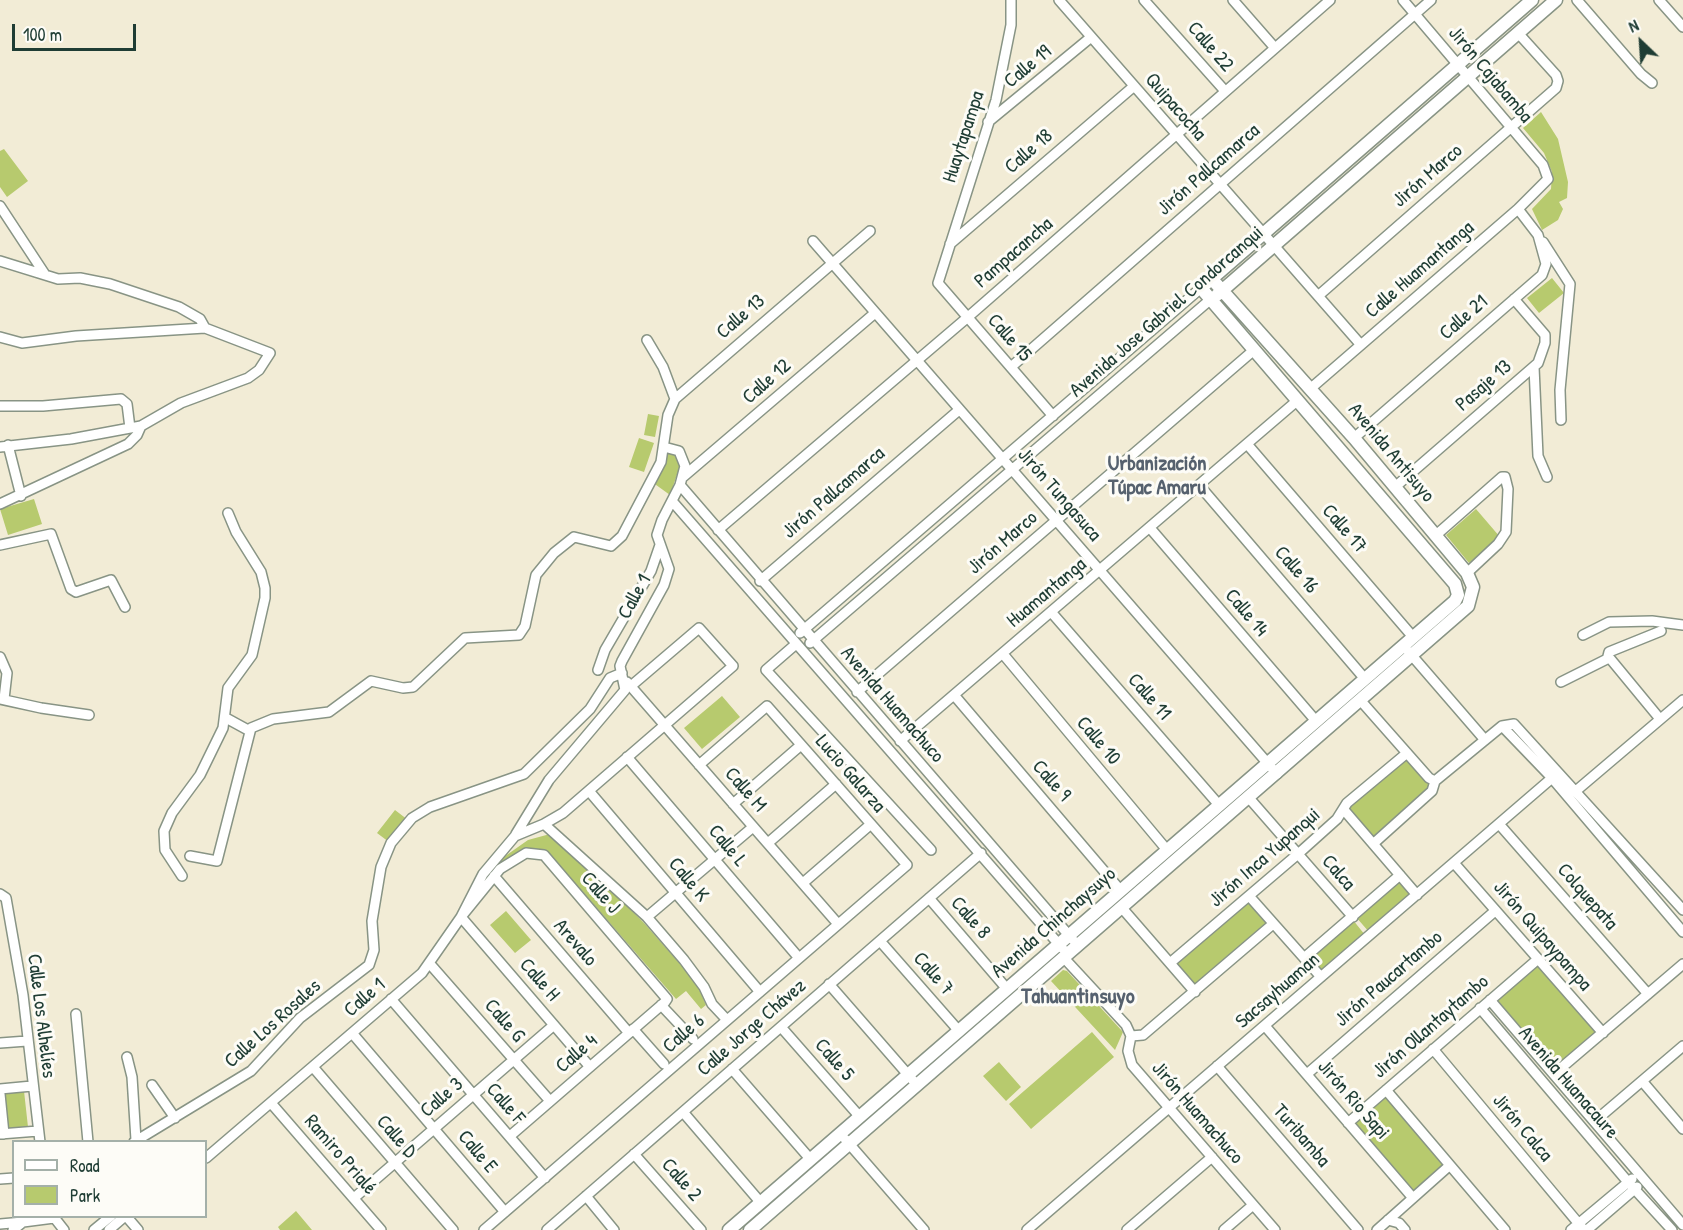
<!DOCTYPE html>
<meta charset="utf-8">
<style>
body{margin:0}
#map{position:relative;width:1683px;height:1230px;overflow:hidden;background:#f2ecd6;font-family:"Patrick Hand",sans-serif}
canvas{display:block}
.legend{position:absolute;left:12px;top:1140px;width:195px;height:78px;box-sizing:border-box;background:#fdfcf7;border:2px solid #a4b0a9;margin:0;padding:8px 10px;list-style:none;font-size:18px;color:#1f3d34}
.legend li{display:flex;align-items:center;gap:12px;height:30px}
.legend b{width:30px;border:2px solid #a4b0a9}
.north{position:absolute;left:1611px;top:12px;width:60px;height:60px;-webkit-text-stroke:4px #fdfcf7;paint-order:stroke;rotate:335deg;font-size:16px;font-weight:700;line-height:24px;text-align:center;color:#1f3d34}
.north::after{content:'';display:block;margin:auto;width:21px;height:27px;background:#1f3d34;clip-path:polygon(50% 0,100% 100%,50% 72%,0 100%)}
.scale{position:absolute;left:12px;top:24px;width:124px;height:27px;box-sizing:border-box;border:3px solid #1f3d34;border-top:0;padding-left:8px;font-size:18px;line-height:21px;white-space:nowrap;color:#1f3d34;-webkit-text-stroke:4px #fdfcf7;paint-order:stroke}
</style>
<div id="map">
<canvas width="1683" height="1230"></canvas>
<ul class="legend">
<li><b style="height:8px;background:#fff"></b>Road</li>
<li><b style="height:16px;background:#b7ca6e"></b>Park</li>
</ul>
<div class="north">N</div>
<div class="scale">100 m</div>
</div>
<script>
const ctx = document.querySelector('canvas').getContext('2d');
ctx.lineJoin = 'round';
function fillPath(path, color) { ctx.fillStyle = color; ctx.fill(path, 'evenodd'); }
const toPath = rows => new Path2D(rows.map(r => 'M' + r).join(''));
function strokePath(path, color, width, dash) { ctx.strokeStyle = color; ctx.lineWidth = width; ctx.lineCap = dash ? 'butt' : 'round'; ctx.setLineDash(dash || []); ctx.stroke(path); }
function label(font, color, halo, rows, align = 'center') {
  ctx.font = font + ' "Patrick Hand",sans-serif'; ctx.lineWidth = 6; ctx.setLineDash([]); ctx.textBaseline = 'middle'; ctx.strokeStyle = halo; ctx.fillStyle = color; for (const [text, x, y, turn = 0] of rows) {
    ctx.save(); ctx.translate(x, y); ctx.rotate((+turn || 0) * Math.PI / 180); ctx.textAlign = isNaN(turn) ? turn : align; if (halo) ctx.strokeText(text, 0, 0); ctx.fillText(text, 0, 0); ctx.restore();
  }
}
const green = toPath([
 [1541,112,1558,139,1568,182,1567,198,1559,202,1563,209,1558,220,1542,230,1532,209,1551,189,1552,172,1544,153,1523,128],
 [4,149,28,181,7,197,0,187,0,151],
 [1552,278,1564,293,1539,313,1527,298],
 [648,414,659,416,655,437,644,435],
 [639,438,654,443,644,472,629,467],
 [668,454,675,454,680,466,670,495,652,482],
 [34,499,42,524,8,535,0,509],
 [1476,509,1500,537,1469,563,1446,535],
 [722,696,740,717,702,749,684,728],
 [1406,757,1433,787,1373,839,1346,808],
 [395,810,408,820,389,842,377,833],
 [550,834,586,864,644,923,696,982,706,1005,701,1009,686,991,676,999,548,852,532,848,513,855,503,862,501,859,528,840],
 [1400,879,1413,894,1369,932,1356,917],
 [1249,899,1271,924,1195,988,1173,963],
 [506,911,531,940,515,953,490,925],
 [1353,920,1365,935,1322,973,1308,957],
 [1537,964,1598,1032,1555,1069,1495,1000],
 [1063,970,1067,971,1123,1032,1115,1050,1051,981],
 [1092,1032,1114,1057,1031,1129,1009,1104],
 [999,1062,1021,1087,1006,1101,983,1076],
 [24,1091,28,1127,6,1130,2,1094],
 [1386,1094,1446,1165,1413,1193,1352,1123],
 [296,1211,312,1230,280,1230,278,1227]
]);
const minor = toPath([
 [1011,0,1011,25,996,100,938,283,1053,416],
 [1059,0,1361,345],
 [1144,0,1225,91],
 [1233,0,1275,48],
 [1577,0,1641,74,1652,83],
 [1659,0,1683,27],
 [988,122,1090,38],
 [0,206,44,273],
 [813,241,1277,774],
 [1543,242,1570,284,1560,390,1561,420],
 [950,244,1133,87],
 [0,261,58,279,80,278,110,284,179,307,200,319,205,328],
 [1318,296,1556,88,1558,81,1556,75,1518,33],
 [0,337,22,343,76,336,205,328,270,353,259,370,248,378,181,403,141,426,71,439,0,447],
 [647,340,663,367,675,399],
 [1011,367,1431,0],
 [1534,367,1538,456,1547,477],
 [1310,389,1518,209,1548,179,1543,165,1403,0],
 [0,406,43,406,121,399,127,404,130,428],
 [1354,438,1542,275,1546,264,1538,235,1518,209],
 [1247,444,1413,637],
 [8,445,21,496],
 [683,477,875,313],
 [680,485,1073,940],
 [1199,485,1365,679],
 [1395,487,1538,363,1545,343,1545,335,1514,299],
 [672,501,1063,949],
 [0,504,128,444,137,435,141,426],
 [1150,528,1316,721],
 [718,530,968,317,1330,0],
 [1435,536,1502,477,1505,477,1508,489,1506,532,1498,544,1467,573],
 [0,545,51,534,71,589,76,592,111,580,125,607],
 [760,581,959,410],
 [1052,613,1219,805],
 [800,633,1201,288],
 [1583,635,1609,622,1652,621,1683,625],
 [810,643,1211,299],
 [796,644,766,670,931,850],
 [1408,651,1485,740],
 [1003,654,1167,850],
 [0,657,7,673,4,699],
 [598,670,605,650,651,571,660,545],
 [627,682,838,924],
 [1561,682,1609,658],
 [857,692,1254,350],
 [954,695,1121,891],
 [0,699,41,708,89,715],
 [1361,701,1429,778,1435,781],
 [226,718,248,730],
 [1660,719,1608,656,1609,652,1661,631],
 [1502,726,1552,778,1683,932],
 [900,741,1298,400],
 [627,757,799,958],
 [1435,781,1502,726,1514,724,1683,910],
 [1577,790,1683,700],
 [589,791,760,992],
 [1249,798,1353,917],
 [733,804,801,745],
 [1344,810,1417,895],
 [544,824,647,917,684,960,704,987,712,1004,727,1020],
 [1499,824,1648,994],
 [516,834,549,780,625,690,620,666,622,661,664,585,669,569,657,535,662,520,680,485,685,466,679,451,664,447],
 [768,843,836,784],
 [1373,844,1432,791,1435,781],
 [190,856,217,861,251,728,273,719,329,712,371,681,403,688,413,687,465,638,519,635,525,626,536,575,554,553,574,537,611,546,622,536,661,462,668,415,675,399,870,231],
 [1454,863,1603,1033],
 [182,876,165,850,164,831,172,813,200,775,223,728,228,688,252,655,265,598,265,588,261,572,236,532,228,513],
 [494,876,629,1033],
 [803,883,871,824],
 [0,894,6,898,23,995,40,1142],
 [1250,897,1321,977],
 [929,898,1007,989],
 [1122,908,1195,992],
 [647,917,753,827],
 [880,941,959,1031],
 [1064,958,1126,1025,1131,1036,1128,1051,1132,1065,1275,1230],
 [1304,958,1400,875],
 [1170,963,1298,854,1337,819,1347,803,1407,753],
 [430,964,550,1101],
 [829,984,917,1085],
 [391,999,545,1178],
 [1490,1000,1683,1225],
 [661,1005,693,1039],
 [1480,1008,1628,1182,1672,1230],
 [76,1014,88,1142],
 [1265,1026,1413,1198],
 [781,1027,860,1117],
 [633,1029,664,1064],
 [352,1033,505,1212],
 [1131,1036,1143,1035,1273,924],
 [0,1043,27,1041],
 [1433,1049,1584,1230],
 [127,1057,132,1077,136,1140],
 [1217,1066,1358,1230],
 [313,1067,453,1230],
 [732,1069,811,1160],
 [1307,1074,1495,911],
 [1554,1074,1683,964],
 [1642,1081,1683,1129],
 [152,1085,175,1118],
 [0,1089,32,1086],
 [1386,1090,1505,1230],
 [0,1094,4,1134],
 [271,1103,381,1230],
 [683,1112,761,1203],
 [1595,1121,1683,1046],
 [1348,1123,1538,959],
 [0,1134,38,1131],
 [510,1136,665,1002,667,999,544,855,526,853,500,869,461,917,590,1067],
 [845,1139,924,1230],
 [134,1142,251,1071,300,1018,369,965,374,950,372,921,381,867,391,843,412,818,430,807,524,774,590,709,610,678,622,673],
 [634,1154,701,1230],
 [206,1158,422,973,461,917,483,874,515,836,544,824,563,813,733,666,699,628,631,686],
 [0,1179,14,1178],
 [586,1196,614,1230],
 [354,1198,554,1025],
 [53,1216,64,1230],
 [126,1216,138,1230],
 [1388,1220,1399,1223,1405,1230],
 [0,1224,23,1222],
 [13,1230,23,1222,54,1218],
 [94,1230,111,1216],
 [109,1230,125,1216],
 [484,1230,907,865,767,706,699,765],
 [547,1230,981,853],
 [1027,1230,1552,778],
 [1127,1230,1212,1157],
 [1224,1230,1253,1205],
 [1377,1230,1449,1166],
 [1571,1230,1632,1179],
 [1587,1230,1637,1187]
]);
const major = toPath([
 [1217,295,1556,0],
 [729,1230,1455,601,1458,595,1455,584,1201,288,1532,0],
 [750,1230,1468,606,1473,587,1467,573,1354,438,1211,278]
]);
const streetNames = [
 ["Calle 22",1210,47,49],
 ["Calle 19",1028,67,-40],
 ["Jirón Cajabamba",1490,75,50],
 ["Quipacocha",1175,107,49],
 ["Huaytapampa",964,137,-72],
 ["Calle 18",1029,152,-41],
 ["Jirón Pallcamarca",1209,170,-41],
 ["Jirón Marco",1428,176,-41],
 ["Pampacancha",1014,253,-41],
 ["Calle Huamantanga",1420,270,-41],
 ["Avenida Jose Gabriel Condorcanqui",1167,312,-41],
 ["Calle 13",741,317,-41],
 ["Calle 21",1464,318,-41],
 ["Calle 15",1009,338,49],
 ["Calle 12",767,382,-41],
 ["Pasaje 13",1484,386,-41],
 ["Avenida Antisuyo",1391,453,50],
 ["Jirón Pallcamarca",834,493,-41],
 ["Jirón Tungasuca",1059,495,49],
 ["Calle 17",1344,529,49],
 ["Jirón Marco",1003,543,-41],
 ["Calle 16",1296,570,49],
 ["Huamantanga",1047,593,-40],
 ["Calle 1",635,597,-61],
 ["Calle 14",1246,613,50],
 ["Calle 11",1149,697,49],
 ["Avenida Huamachuco",892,705,49],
 ["Calle 10",1098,741,50],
 ["Lucio Galarza",850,774,49],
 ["Calle 9",1051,781,49],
 ["Calle M",745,790,49],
 ["Calle L",727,846,50],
 ["Jirón Inca Yupanqui",1265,858,-41],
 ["Calca",1338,873,49],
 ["Calle K",688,880,50],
 ["Calle J",600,893,49],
 ["Colquepata",1587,897,49],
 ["Calle 8",970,918,49],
 ["Avenida Chinchaysuyo",1054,923,-41],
 ["Jirón Quipaypampa",1542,936,49],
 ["Arevalo",575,943,49],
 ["Calle 7",933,974,49],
 ["Jirón Paucartambo",1389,979,-41],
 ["Calle H",539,980,49],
 ["Sacsayhuaman",1278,991,-41],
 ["Calle 1",365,998,-41],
 ["Calle Los Alhelíes",41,1016,83],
 ["Calle G",504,1021,49],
 ["Calle Los Rosales",273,1024,-42],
 ["Jirón Ollantaytambo",1431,1027,-41],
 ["Calle Jorge Chávez",752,1028,-41],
 ["Calle 6",684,1034,-41],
 ["Calle 4",577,1054,-41],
 ["Calle 5",834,1060,49],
 ["Avenida Huanacaure",1568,1083,49],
 ["Calle 3",442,1098,-41],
 ["Jirón Rio Sapi",1353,1100,49],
 ["Calle F",505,1104,49],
 ["Jirón Huamachuco",1197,1113,49],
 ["Jirón Calca",1522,1128,50],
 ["Turibamba",1301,1136,49],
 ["Calle D",396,1137,49],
 ["Calle E",477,1152,50],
 ["Ramiro Prialé",340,1155,49],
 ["Calle 2",681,1180,49]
];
const neighbourhoodNames = [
 ["Urbanización",1157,464],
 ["Túpac Amaru",1157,488]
];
const quarterNames = [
 ["Tahuantinsuyo",1078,997]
];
fillPath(green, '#b7ca6e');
strokePath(minor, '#889485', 12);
strokePath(major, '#889485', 15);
strokePath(minor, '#fff', 9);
strokePath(major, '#fff', 12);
label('20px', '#1f3d34', '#fdfcf7', streetNames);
label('bold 21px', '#56616e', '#fdfcf7', neighbourhoodNames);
label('bold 22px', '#56616e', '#fdfcf7', quarterNames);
</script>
